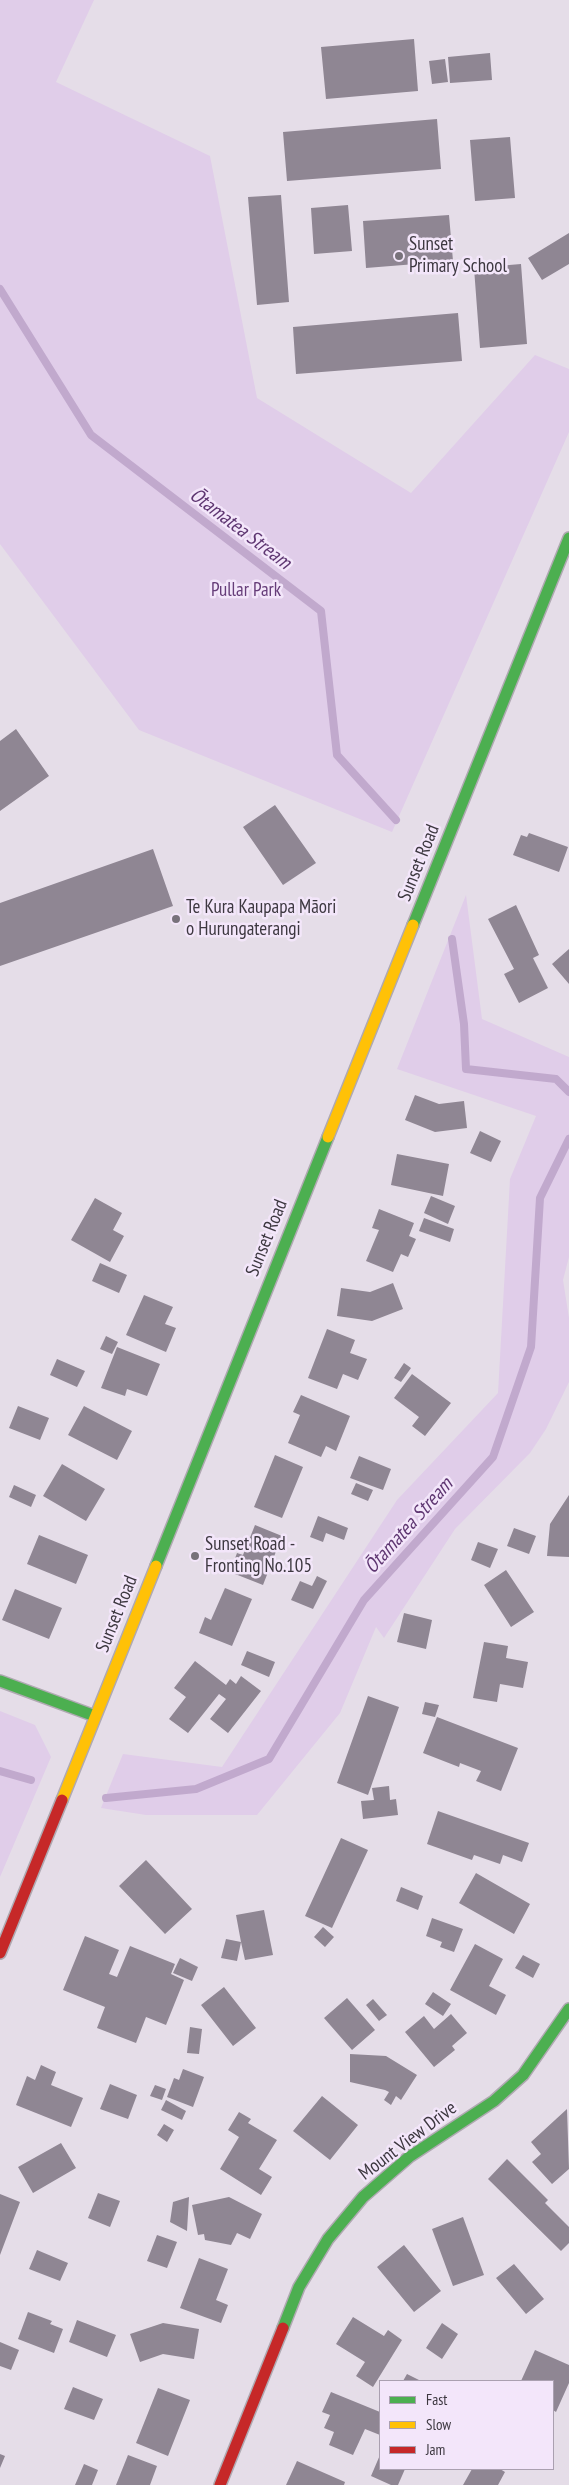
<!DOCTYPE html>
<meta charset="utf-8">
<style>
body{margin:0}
#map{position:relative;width:569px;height:2485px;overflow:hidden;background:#e5dde8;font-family:"PT Sans Narrow",sans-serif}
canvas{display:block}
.legend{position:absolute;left:379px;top:2380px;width:175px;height:90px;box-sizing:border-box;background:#f3e6fa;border:1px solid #aaa0b0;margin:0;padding:6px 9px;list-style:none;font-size:15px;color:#3d3840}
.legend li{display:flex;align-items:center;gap:10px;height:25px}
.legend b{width:25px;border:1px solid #aaa0b0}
</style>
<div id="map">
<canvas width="569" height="2485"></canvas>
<ul class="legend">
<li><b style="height:6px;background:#4caf50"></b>Fast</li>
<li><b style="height:6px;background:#ffc107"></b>Slow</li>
<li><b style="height:6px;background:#c62828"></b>Jam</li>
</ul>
</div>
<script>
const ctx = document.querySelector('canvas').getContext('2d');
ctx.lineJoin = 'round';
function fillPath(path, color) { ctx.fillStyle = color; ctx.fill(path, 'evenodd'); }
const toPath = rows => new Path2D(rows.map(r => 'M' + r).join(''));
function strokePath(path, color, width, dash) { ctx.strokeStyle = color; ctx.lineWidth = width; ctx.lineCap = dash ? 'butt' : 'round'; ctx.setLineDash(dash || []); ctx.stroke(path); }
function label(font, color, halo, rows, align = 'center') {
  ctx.font = font + ' "PT Sans Narrow",sans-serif'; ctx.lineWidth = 5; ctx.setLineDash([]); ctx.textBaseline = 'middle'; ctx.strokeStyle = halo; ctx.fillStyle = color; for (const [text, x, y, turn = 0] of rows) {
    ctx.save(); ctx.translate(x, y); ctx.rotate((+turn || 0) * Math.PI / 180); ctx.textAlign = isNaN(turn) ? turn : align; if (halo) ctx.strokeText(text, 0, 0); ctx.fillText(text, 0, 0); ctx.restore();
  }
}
const green = toPath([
 [0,0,94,0,56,82,210,156,257,398,411,493,535,355,569,369,569,432,392,832,139,730,0,544],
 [466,895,482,1019,569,1057,569,1257,563,1280,569,1318,569,1382,546,1429,530,1453,455,1529,384,1638,376,1627,340,1713,257,1815,146,1815,101,1808,123,1754,222,1767,397,1500,498,1393,510,1179,536,1116,397,1069],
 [0,1711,35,1725,51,1757,0,1877]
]);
const stream = toPath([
 [0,289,91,435,321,611,337,755,396,820],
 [452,939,464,1024,466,1069,556,1079,569,1092],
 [0,1771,31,1780],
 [106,1798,196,1789,269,1759,364,1600,493,1457,531,1347,540,1198,569,1139]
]);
const building = toPath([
 [414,39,418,91,326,99,321,47],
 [490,53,492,80,450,83,448,57],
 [445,59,448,82,432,84,429,61],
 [437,119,441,169,287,181,283,132],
 [510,137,515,198,475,201,470,140],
 [281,195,289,302,257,305,248,197],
 [348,205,352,251,314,254,311,208],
 [449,215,453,261,366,268,363,221],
 [569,233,569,264,542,280,528,258],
 [521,264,527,344,480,348,474,268],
 [458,313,462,361,296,374,293,327],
 [16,729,49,776,0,811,0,741],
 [275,805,316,863,283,885,243,827],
 [529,833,568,847,559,872,513,855,521,835,527,837],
 [153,849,173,906,0,966,0,903],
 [516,905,539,955,533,958,548,988,519,1003,504,974,514,969,488,919],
 [569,949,569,984,552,964],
 [415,1095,439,1104,464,1101,467,1128,435,1132,405,1120],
 [480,1131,501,1141,491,1162,470,1153],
 [397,1154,449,1164,443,1196,391,1185],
 [431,1196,455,1206,448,1224,424,1213],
 [95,1198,122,1213,113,1230,124,1236,110,1262,71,1240],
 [379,1209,414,1223,409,1236,416,1239,408,1257,401,1254,393,1272,366,1261,379,1230,372,1228],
 [424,1218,454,1229,450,1242,419,1231],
 [100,1263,127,1275,119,1293,92,1281],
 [393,1283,403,1309,372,1321,337,1316,341,1288,370,1292],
 [144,1295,173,1307,165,1324,176,1328,166,1352,126,1335],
 [327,1329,355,1340,350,1353,367,1359,358,1380,343,1374,337,1389,308,1378],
 [106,1336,118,1342,112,1354,100,1349],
 [117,1347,160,1364,147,1396,127,1389,125,1396,101,1388],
 [57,1359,85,1371,77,1387,50,1375],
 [404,1363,411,1368,401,1382,394,1378],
 [412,1374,451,1403,425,1436,412,1426,419,1417,394,1398],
 [301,1395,350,1416,336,1451,326,1446,321,1457,288,1443,300,1415,293,1412],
 [18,1406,49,1418,40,1440,9,1428],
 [84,1406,132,1431,117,1460,68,1435],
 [275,1455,303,1467,282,1518,254,1507],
 [359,1456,391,1469,383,1490,350,1478],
 [62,1464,105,1489,86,1521,43,1496],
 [356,1483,373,1490,368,1501,351,1494],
 [14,1485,36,1495,31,1507,9,1497],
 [569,1495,569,1557,547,1556,550,1524],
 [318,1516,348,1528,344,1540,326,1533,323,1542,310,1537],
 [255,1525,282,1536,263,1585,230,1572,237,1553,243,1555],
 [514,1528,536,1536,529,1554,507,1546],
 [39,1535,88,1555,76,1584,27,1564],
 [478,1542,498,1549,490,1568,471,1560],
 [506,1570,534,1612,511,1627,484,1585],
 [317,1576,327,1581,313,1609,291,1600,300,1581,312,1586],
 [225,1588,252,1599,232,1646,199,1633,205,1617,211,1620],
 [15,1589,62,1608,49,1639,2,1620],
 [404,1613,432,1620,426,1649,397,1642],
 [484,1642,508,1646,506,1658,528,1662,523,1688,500,1684,497,1702,473,1698],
 [247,1651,275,1662,269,1677,241,1665],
 [195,1661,226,1685,230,1679,236,1684,241,1676,261,1691,228,1733,210,1719,226,1699,219,1694,188,1733,169,1719,186,1697,174,1688],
 [368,1696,399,1707,368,1795,337,1783],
 [425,1702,439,1705,435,1717,422,1714],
 [437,1717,518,1748,501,1791,476,1781,481,1771,460,1763,459,1767,423,1753],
 [389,1786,390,1800,396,1799,398,1815,363,1819,361,1801,374,1800,372,1788],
 [438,1811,529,1843,522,1862,503,1855,500,1864,474,1855,472,1860,427,1844],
 [341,1838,368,1850,332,1928,305,1916],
 [146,1860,192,1909,165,1934,119,1886],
 [476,1873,530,1904,514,1934,459,1903],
 [401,1887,423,1896,418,1910,396,1901],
 [264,1910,273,1955,245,1960,241,1942,237,1961,221,1958,226,1939,241,1942,236,1915],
 [432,1918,463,1929,454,1952,440,1947,442,1942,426,1936],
 [323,1927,334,1937,325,1947,314,1937],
 [85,1936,119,1950,109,1974,117,1977,130,1946,175,1964,171,1974,184,1980,166,2025,146,2017,136,2043,97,2028,105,2007,63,1990],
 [475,1944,503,1959,489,1986,506,1995,496,2015,450,1990],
 [523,1955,540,1964,533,1978,515,1968],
 [180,1958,198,1967,192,1981,173,1973],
 [224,1987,256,2028,233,2046,201,2005],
 [433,1992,451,2004,443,2016,425,2004],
 [347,1998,375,2030,352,2050,324,2018],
 [373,1999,387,2015,379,2021,366,2005],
 [451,2014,467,2033,452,2046,455,2050,434,2067,405,2032,424,2016,434,2029],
 [190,2027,202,2029,199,2054,187,2053],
 [350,2054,386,2056,417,2075,401,2100,396,2096,391,2105,384,2100,389,2092,385,2090,350,2082],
 [41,2065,56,2072,51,2085,83,2098,71,2127,16,2105,27,2076,35,2080],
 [183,2069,204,2077,193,2107,167,2097,174,2078,179,2080],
 [110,2084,137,2095,128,2119,100,2109],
 [155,2085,166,2089,162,2100,150,2096],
 [322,2096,358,2125,330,2160,293,2131],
 [166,2100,186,2111,182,2120,161,2110],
 [567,2109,569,2169,552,2184,532,2162,541,2154,531,2142],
 [239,2112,251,2119,248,2123,277,2140,259,2169,272,2177,261,2195,220,2169,239,2137,228,2130],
 [164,2124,174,2130,167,2142,157,2135],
 [61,2143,76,2168,33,2193,18,2167],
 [507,2159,548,2200,545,2203,569,2227,569,2243,561,2251,488,2179],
 [98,2193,120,2201,110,2227,88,2218],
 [0,2194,20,2202,0,2255],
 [189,2197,187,2231,170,2222,173,2202],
 [229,2197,262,2214,250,2239,237,2233,231,2245,205,2240,204,2234,198,2235,192,2205],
 [463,2217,484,2275,453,2286,432,2229],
 [157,2235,177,2242,167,2268,147,2261],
 [404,2245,441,2291,414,2312,377,2267],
 [37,2250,68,2263,60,2281,29,2269],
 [199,2258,228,2269,216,2300,228,2305,221,2323,180,2308],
 [514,2264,544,2299,526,2314,496,2278],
 [28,2312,52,2321,50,2324,63,2329,54,2353,18,2339],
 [353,2317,384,2336,388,2330,402,2340,373,2387,356,2376,365,2362,336,2344],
 [77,2320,116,2335,107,2357,69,2342],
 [163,2323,199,2329,194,2359,163,2354,140,2362,130,2334],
 [442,2323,458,2334,442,2359,426,2348],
 [0,2342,19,2350,11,2370,0,2366],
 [535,2350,569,2365,569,2383,556,2412,553,2410,553,2381,521,2381],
 [407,2374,421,2381,403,2381],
 [73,2387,103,2399,94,2420,64,2409],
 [158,2388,190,2400,168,2456,136,2443],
 [331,2392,380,2412,380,2435,365,2429,353,2455,329,2445,334,2432,324,2428,330,2415,322,2412],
 [0,2454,5,2456,0,2468],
 [128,2455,157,2466,150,2485,116,2485],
 [380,2455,380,2469,405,2469,398,2485,391,2485,371,2476],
 [297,2461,345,2482,344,2485,286,2485],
 [84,2464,98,2470,92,2485,75,2485],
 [472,2469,500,2469,505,2472,498,2485,463,2485]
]);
const fast = toPath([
 [413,925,569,538],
 [156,1566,328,1137],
 [0,1681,95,1716],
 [283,2328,299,2287,328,2239,363,2197,409,2157,494,2101,523,2075,569,2009]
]);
const slow = toPath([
 [328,1137,413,925],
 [62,1800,156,1566]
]);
const jam = toPath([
 [0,1953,62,1800],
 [220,2485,283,2328]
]);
const markers = [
 [399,256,5,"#78727b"],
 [176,919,5,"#78727b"],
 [195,1556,5,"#78727b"]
];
const poiNames = [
 ["Sunset",409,245],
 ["Primary School",409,267],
 ["Te Kura Kaupapa Māori",186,908],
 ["o Hurungaterangi",186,930],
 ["Sunset Road -",205,1545],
 ["Fronting No.105",205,1567]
];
const parkNames = [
 ["Pullar Park",246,591]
];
const streetNames = [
 ["Sunset Road",419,863,-68],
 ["Sunset Road",267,1238,-68],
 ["Sunset Road",117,1614,-68],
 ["Mount View Drive",408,2141,-37]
];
const waterNames = [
 ["Ōtamatea Stream",240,529,37],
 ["Ōtamatea Stream",409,1526,-48]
];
fillPath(green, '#e0cde9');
strokePath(stream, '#c1a9cd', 8);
fillPath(building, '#8f8693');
strokePath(fast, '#afa9b1', 14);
strokePath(slow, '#afa9b1', 14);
strokePath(jam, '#afa9b1', 14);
strokePath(fast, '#4caf50', 11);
strokePath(slow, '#ffc107', 11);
strokePath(jam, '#c62828', 11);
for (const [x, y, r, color] of markers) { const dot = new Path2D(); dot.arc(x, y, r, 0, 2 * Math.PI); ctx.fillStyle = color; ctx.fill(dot); strokePath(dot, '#f3e6fa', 2); }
label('19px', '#3d3840', '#f3e6fa', poiNames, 'left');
label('19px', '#663d79', '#f3e6fa', parkNames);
label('19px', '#3d3840', '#f3e6fa', streetNames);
label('italic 20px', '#5f3772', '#f3e6fa', waterNames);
</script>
